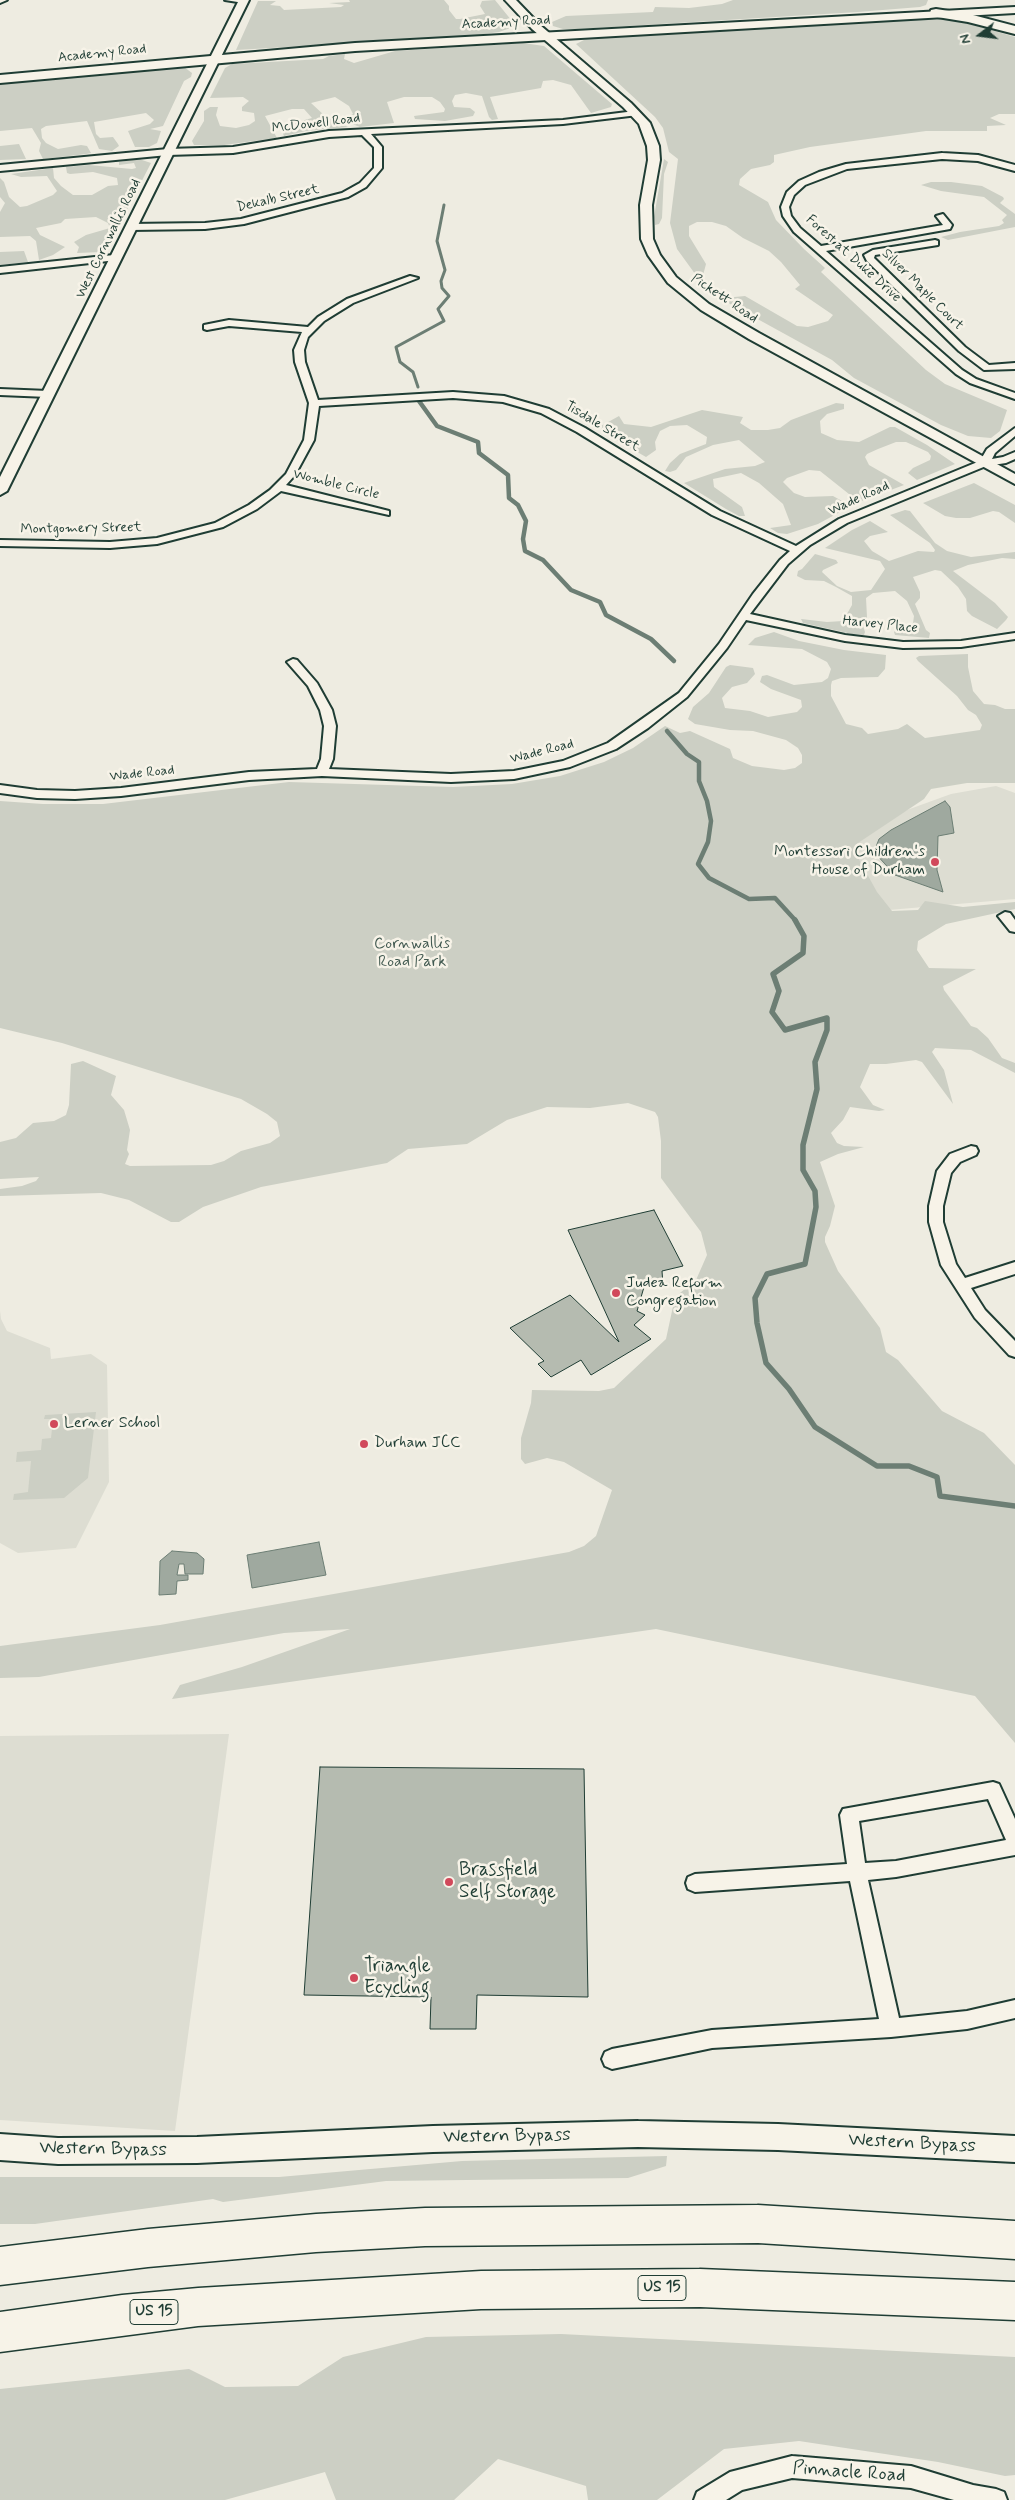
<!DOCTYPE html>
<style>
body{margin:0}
#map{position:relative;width:1015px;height:2500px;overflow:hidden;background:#eeece1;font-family:Mynerve,sans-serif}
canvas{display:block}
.north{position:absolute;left:955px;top:10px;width:50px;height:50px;-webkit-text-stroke:4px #f7f3e8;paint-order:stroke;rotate:255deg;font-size:14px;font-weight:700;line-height:20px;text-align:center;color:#1f3d34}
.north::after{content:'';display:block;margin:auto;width:18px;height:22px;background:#1f3d34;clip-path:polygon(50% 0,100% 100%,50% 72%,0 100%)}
</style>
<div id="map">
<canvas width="1015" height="2500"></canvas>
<div class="north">N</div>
</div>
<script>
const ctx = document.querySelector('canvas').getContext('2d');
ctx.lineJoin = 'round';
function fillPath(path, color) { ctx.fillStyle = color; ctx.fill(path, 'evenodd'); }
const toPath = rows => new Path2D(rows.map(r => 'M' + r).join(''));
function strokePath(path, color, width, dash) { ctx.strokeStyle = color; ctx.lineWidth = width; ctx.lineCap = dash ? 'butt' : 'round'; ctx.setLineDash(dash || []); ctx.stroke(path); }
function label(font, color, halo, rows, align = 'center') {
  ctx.font = font + ' Mynerve,sans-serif'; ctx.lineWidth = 5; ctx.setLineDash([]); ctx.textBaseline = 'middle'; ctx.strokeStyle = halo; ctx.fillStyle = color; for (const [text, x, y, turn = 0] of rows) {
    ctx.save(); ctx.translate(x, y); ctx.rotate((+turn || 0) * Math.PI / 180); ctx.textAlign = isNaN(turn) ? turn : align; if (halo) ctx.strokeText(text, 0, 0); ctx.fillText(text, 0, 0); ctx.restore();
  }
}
const built = toPath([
 [996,786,1015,793,1015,899,889,910,862,877,850,846,885,818,951,794],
 [0,1311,1,1319,7,1331,50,1348,51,1359,91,1354,107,1365,109,1482,76,1548,18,1553,0,1543],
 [229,1734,175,2131,0,2120,0,1736]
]);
const green = toPath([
 [349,0,444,0,449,6,449,10,456,19,460,19,485,14,480,6,482,1,495,0,516,26,499,32,462,37,236,50,258,1,276,1,270,5,280,6,284,10,341,7,344,5,329,3,350,2],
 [733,0,928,0,926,5,920,7,858,12,578,29,563,29,553,26,552,22,566,16,653,12,655,7,689,8,722,4],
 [898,19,957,20,1015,37,1015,114,999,114,990,118,1006,125,987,126,987,131,926,131,810,147,774,155,774,162,770,165,751,169,740,179,739,185,768,202,776,220,804,249,825,268,821,272,926,370,945,384,1007,410,1000,431,991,438,968,436,941,425,854,378,832,360,723,300,725,298,745,296,797,326,808,327,828,321,833,315,795,289,800,285,781,262,769,251,743,238,726,226,712,222,697,222,689,226,689,236,706,264,702,279,698,278,677,249,670,223,678,159,669,152,663,128,655,117,576,44,586,39],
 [523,43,544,46,612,104,611,107,591,113,571,85,553,80,543,81,541,88,490,97,498,119,492,120,489,117,482,96,466,93,455,95,452,101,454,107,470,108,475,112,473,116,445,121,415,119,414,116,444,112,445,109,440,102,432,97,404,97,387,102,394,123,360,127,340,119,353,114,349,106,335,97,311,103,325,116,348,127,306,131,284,136,282,131,283,126,312,118,304,109,292,109,265,116,277,138,224,145,194,145,192,141,204,121,204,111,210,107,218,107,216,115,220,126,236,128,249,125,255,121,254,113,242,111,242,107,249,101,243,97,210,98,225,68,232,64,323,59,329,56,345,54,344,59,354,63,395,51],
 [178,67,184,67,192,73,191,77,184,81,163,126,150,129,161,131,157,143,149,147,135,147,128,131,150,124,154,120,146,113,94,122,96,134,100,138,113,137,118,144,119,146,112,151,99,149,87,121,46,126,41,129,42,138,46,143,58,149,81,145,87,146,91,153,86,154,43,159,39,151,41,143,32,128,0,131,0,83],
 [19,144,26,159,0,160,0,146],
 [139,159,151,163,110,243,101,252,77,253,79,247,74,242,86,235,110,228,108,223,96,217,65,219,61,223,36,228,40,235,65,247,53,255,39,260,36,241,30,236,0,237,0,212,5,203,0,197,0,178,4,182,9,197,20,207,27,206,53,195,57,191,47,176,21,177,11,174,53,168,54,178,61,186,73,195,92,195,108,186,118,185,117,178,93,172,70,174,67,173,66,167,89,165,132,169,136,168,134,163,119,165,119,162],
 [664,159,668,162,664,174,662,218,659,224,655,225,654,217],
 [931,182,951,182,982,186,1003,197,1004,199,1000,203,1015,214,1015,227,948,240,941,237,960,232,999,226,1004,223,1002,220,1007,215,984,197,941,191,921,185],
 [24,251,28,262,0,265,0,252],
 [836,403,844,404,844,409,827,414,820,421,821,433,837,440,859,442,890,427,895,427,927,445,955,464,917,480,908,473,913,468,930,460,931,456,928,452,906,442,896,442,878,449,867,454,865,457,869,465,904,485,859,502,820,471,809,470,787,478,783,482,794,493,805,497,833,496,851,506,818,524,787,534,778,533,770,528,791,525,783,504,759,483,741,473,713,479,714,487,742,507,745,516,739,516,726,509,684,483,725,469,755,466,765,462,739,440,713,445,686,457,676,470,670,472,665,471,670,463,680,454,706,444,707,437,687,425,670,426,660,431,655,442,656,450,646,457,602,432,601,426,619,416,624,424,651,427,702,410,743,417,740,423,751,430,768,430,780,428,791,420],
 [974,483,1015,505,1015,523,999,512,993,511,970,518,956,518,945,516,923,503],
 [905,510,910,511,935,543,947,551,971,557,1015,552,1015,559,1002,558,968,565,953,571,995,603,1008,617,1006,620,997,629,972,616,967,611,966,599,958,587,941,571,935,570,913,577,920,592,920,598,915,604,926,630,930,633,929,638,895,635,894,632,896,630,913,623,914,616,907,601,895,591,873,593,866,598,867,617,863,626,865,632,864,635,852,634,803,623,801,619,827,622,843,621,852,605,852,596,836,587,824,581,805,580,797,576,798,571,802,569,815,554,836,560,838,563,823,570,822,572,837,586,851,592,871,590,885,569,880,561,825,548,852,530,870,521,888,532,870,536,864,541,872,551,889,561,918,551,934,552,935,550,930,543,890,515],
 [774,632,799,641,844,650,886,655,885,669,878,677,841,678,832,681,831,685,831,696,846,724,862,728,868,734,898,729,907,724,925,738,980,730,982,725,976,715,968,710,957,696,918,661,916,658,919,656,968,654,968,667,973,691,984,704,995,705,1005,709,1015,709,1015,783,967,783,931,789,924,799,855,845,856,854,877,892,892,911,918,910,925,901,963,907,1015,902,1015,909,946,924,918,941,917,950,929,968,976,969,943,986,944,990,971,1026,977,1028,988,1038,1002,1058,1015,1063,1015,1073,971,1050,935,1048,932,1052,944,1070,953,1104,922,1062,916,1060,886,1064,870,1064,860,1087,873,1105,885,1110,879,1111,850,1107,843,1120,831,1133,837,1143,844,1146,864,1147,838,1154,820,1162,835,1206,830,1226,825,1237,825,1242,838,1271,880,1328,886,1352,898,1360,942,1411,984,1433,1015,1465,1015,1743,975,1696,656,1629,172,1699,180,1685,242,1667,350,1629,284,1633,39,1677,0,1678,0,1646,160,1625,569,1552,584,1546,596,1536,612,1490,564,1462,547,1458,525,1464,521,1459,521,1438,531,1403,532,1390,599,1391,614,1388,666,1339,675,1297,696,1280,707,1255,701,1232,661,1178,661,1141,658,1117,655,1112,628,1103,590,1108,547,1107,507,1120,467,1144,408,1149,387,1163,261,1187,203,1207,179,1222,171,1222,129,1200,101,1193,0,1196,0,1189,22,1186,36,1181,39,1177,0,1179,0,1142,16,1138,33,1123,54,1121,66,1115,69,1105,71,1064,83,1061,116,1076,111,1095,124,1110,130,1130,127,1150,129,1154,125,1164,130,1166,211,1165,224,1161,241,1151,270,1143,280,1136,277,1122,267,1114,241,1099,62,1043,0,1028,0,801,43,804,103,804,289,782,453,787,512,784,560,776,604,762,633,748,665,726,680,733,690,731,730,749,733,758,752,766,784,770,795,768,802,763,802,755,798,748,786,740,753,731,730,730,695,724,688,719,693,707,709,693,726,667,730,665,753,668,755,674,747,683,732,687,722,698,725,708,750,711,768,717,797,712,802,707,801,700,771,689,760,682,762,676,767,675,794,685,822,682,828,678,831,669,827,662,802,649,748,645,755,638],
 [96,1412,88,1478,64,1498,13,1500,14,1494,28,1492,31,1461,16,1462,17,1452,41,1450,42,1439,51,1438,53,1419,44,1419,45,1415],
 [667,2156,666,2166,628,2178,386,2181,223,2202,213,2199,35,2224,0,2224,0,2177,279,2177,462,2161],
 [561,2334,1015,2357,1015,2475,1005,2476,938,2462,799,2441,724,2449,657,2500,588,2500,586,2486,498,2459,454,2500,336,2500,325,2472,225,2500,0,2500,0,2389,189,2369,225,2387,298,2386,343,2357,426,2337]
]);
const water = toPath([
 [945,801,950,807,954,833,938,836,937,870,943,892,895,875,874,852,879,839,891,830,945,801],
 [319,1542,326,1575,252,1588,247,1555,319,1542],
 [172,1551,197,1553,204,1559,203,1574,185,1574,184,1564,179,1564,177,1575,188,1575,188,1580,177,1581,176,1594,159,1595,160,1561,172,1551]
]);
const streamFar2 = toPath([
 [418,387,413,372,400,362,396,347,444,321,438,309,449,296,442,288,441,281,445,270,437,241,444,205]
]);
const streamFar1 = toPath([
 [419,401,437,426,478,442,479,453,508,475,509,498,518,505,526,521,523,539,525,551,543,560,571,590,600,602,606,615,651,639,674,661],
 [667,731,687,754,699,762,699,781,707,801,711,821,708,842,698,864,709,878,749,899,775,898,796,921]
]);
const stream = toPath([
 [795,920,804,936,803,953,773,974,779,991,772,1012,785,1030,827,1018,827,1030,815,1062,817,1089,803,1145,803,1170,815,1191,816,1207,805,1264,767,1274,755,1298,757,1323,766,1363,789,1389,815,1427,877,1466,909,1466,937,1477,940,1496,1015,1506]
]);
const building = toPath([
 [654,1210,683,1266,662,1271,663,1285,644,1287,637,1311,645,1315,634,1325,651,1339,591,1375,581,1360,551,1377,538,1364,544,1361,510,1328,570,1295,619,1342,568,1230,654,1210],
 [320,1767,584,1769,588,1997,477,1995,476,2029,430,2029,431,1997,304,1995,320,1767]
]);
const minor = toPath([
 [0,0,7,0,0,3,0,0],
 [225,0,247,0,248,1,244,3,225,0],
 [635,111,639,113,638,115,563,124,371,134,382,147,382,168,366,187,348,197,244,224,205,229,130,230,126,227,130,224,205,223,241,219,342,193,360,183,374,168,374,147,362,135,329,137,233,153,168,155,0,171,0,165,168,149,233,147,329,131,563,120,635,111],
 [942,153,978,155,1015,165,1015,171,978,161,942,159,847,169,805,185,794,195,789,207,791,216,800,228,821,246,943,225,936,216,943,214,952,225,950,229,826,251,962,370,976,379,1015,393,1015,399,970,383,956,374,794,232,783,216,781,207,787,192,799,181,819,172,846,164,942,153],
 [935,240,938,241,938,245,875,255,874,258,965,347,989,365,1015,363,1015,369,984,370,959,351,867,261,864,255,873,250,935,240],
 [114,255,119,258,117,260,0,273,0,267,114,255],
 [410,276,418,278,353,303,324,321,308,337,304,350,305,362,318,400,453,392,504,396,549,409,585,428,720,511,796,546,839,519,980,461,987,449,1015,428,1015,436,995,453,992,459,1003,457,1015,452,1015,459,1006,463,986,466,847,523,810,545,788,564,750,614,845,635,903,642,961,641,1015,633,1015,639,961,647,903,648,845,641,746,620,727,648,687,697,648,728,616,749,570,767,514,779,451,782,322,776,249,780,121,796,75,799,37,798,0,793,0,785,37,790,75,791,121,788,249,772,317,769,321,759,324,726,320,710,308,686,287,662,293,659,297,660,317,683,332,710,336,726,333,759,329,769,451,774,514,771,563,761,608,743,679,693,719,644,753,594,780,560,790,551,712,515,577,432,541,413,503,402,453,398,319,406,314,440,295,475,286,485,389,511,389,515,281,491,257,509,223,527,157,544,110,548,0,546,0,540,110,542,157,538,215,523,249,505,270,490,286,474,304,440,309,403,295,362,294,350,302,332,229,326,207,330,204,329,204,325,229,320,308,327,318,317,347,299,410,276],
 [0,389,48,391,53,394,48,397,0,395,0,389],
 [1005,912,1010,913,1015,920,1015,932,1010,931,998,916,1005,912],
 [971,1146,976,1147,978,1151,976,1155,960,1162,951,1173,943,1206,943,1222,956,1264,965,1278,1015,1262,1015,1274,971,1288,985,1310,1015,1341,1015,1357,1009,1355,975,1318,941,1265,929,1222,929,1206,937,1171,950,1154,971,1146],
 [993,1782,999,1784,1015,1819,1015,1855,896,1877,868,1880,899,2018,967,2011,1015,2000,1015,2018,967,2029,891,2037,712,2048,612,2069,605,2066,602,2059,605,2052,612,2049,712,2030,879,2019,850,1881,695,1892,688,1889,686,1883,688,1877,695,1874,847,1864,840,1815,843,1809,993,1782],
 [988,1799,1006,1840,896,1861,865,1863,859,1821,988,1799],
 [792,2456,911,2466,973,2485,996,2489,1004,2492,1007,2500,954,2500,911,2488,792,2478,742,2490,726,2500,694,2500,697,2492,730,2472,792,2456]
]);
const tertiary = toPath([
 [239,0,249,0,7,491,0,495,0,477,239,0],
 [505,0,516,0,540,25,631,103,650,123,659,146,660,160,652,205,653,239,660,255,676,277,709,304,759,333,1015,474,1015,484,749,339,701,310,668,283,648,255,641,239,640,205,648,160,647,146,639,124,623,107,532,29,505,0],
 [638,2121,778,2124,1015,2136,1015,2162,778,2150,638,2147,433,2152,197,2163,58,2164,0,2160,0,2134,58,2138,197,2137,433,2126,638,2121]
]);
const secondary = toPath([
 [1015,7,1015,13,355,51,0,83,0,75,355,43,1015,7]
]);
const primary = toPath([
 [936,9,969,14,1015,26,1015,34,968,22,931,16,930,13,931,10,936,9]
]);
const motorway = toPath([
 [758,2205,1015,2221,1015,2259,758,2243,425,2246,316,2252,148,2267,0,2285,0,2247,148,2229,316,2214,425,2208,758,2205],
 [700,2269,1015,2282,1015,2320,700,2307,481,2309,198,2326,0,2352,0,2312,122,2295,198,2288,481,2271,700,2269]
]);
const markers = [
 [935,862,5,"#d1495b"],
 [616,1293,5,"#d1495b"],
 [54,1424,5,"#d1495b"],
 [364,1444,5,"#d1495b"],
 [449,1882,5,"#d1495b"],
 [354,1978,5,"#d1495b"]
];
const farStreetnames = [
 ["Academy Road",506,23,-3],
 ["Academy Road",102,54,-6],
 ["McDowell Road",316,124,-7],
 ["Dekalb Street",278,199,-13],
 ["West Cornwallis Road",109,239,-64],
 ["Forest at Duke Drive",853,259,42],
 ["Silver Maple Court",922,290,45],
 ["Pickett Road",724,299,34],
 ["Tisdale Street",602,427,31],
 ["Womble Circle",336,485,14],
 ["Wade Road",859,499,-24],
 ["Montgomery Street",81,529,-1],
 ["Harvey Place",880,625,6],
 ["Wade Road",542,752,-14],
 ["Wade Road",142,774,-6]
];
const shields = [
 [662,2288,48],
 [154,2312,48]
];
const shieldNames = [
 ["US 15",662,2288],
 ["US 15",154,2312]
];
const poiNames = [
 ["Montessori Children's",925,853,"right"],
 ["House of Durham",925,871,"right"],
 ["Judea Reform",626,1284],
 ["Congregation",626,1302],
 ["Lerner School",64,1424],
 ["Durham JCC",374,1444]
];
const parkNames = [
 ["Cornwallis",412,945],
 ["Road Park",412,963]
];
const nearPoinames = [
 ["Brassfield",459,1871],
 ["Self Storage",459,1893],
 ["Triangle",364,1967],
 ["Ecycling",364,1989]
];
const nearStreetnames = [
 ["Western Bypass",507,2137,-1],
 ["Western Bypass",912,2144,3],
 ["Western Bypass",103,2150,1],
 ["Pinnacle Road",849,2473,4]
];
fillPath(built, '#ddddd2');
fillPath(green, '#cccfc4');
fillPath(water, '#9fa99f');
strokePath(water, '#6c7e74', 1);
strokePath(streamFar2, '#6c7e74', 3);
strokePath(streamFar1, '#6c7e74', 4.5);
strokePath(stream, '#6c7e74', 5.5);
fillPath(building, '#b5bbb0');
strokePath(building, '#1f3d34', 1);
strokePath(minor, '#1f3d34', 4);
strokePath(tertiary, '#1f3d34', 4);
strokePath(secondary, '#1f3d34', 4);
strokePath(primary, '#1f3d34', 4);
strokePath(motorway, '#1f3d34', 3);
fillPath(minor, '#f7f3e8');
fillPath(tertiary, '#f7f3e8');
fillPath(secondary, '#f7f3e8');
fillPath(primary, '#f7f3e8');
fillPath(motorway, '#f7f3e8');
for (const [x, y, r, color] of markers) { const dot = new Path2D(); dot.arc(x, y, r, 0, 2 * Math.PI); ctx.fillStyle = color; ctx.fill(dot); strokePath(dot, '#f7f3e8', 2); }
label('14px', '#1f3d34', '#f7f3e8', farStreetnames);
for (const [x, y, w] of shields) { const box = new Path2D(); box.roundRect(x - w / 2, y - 12.5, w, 25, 4); ctx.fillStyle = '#f7f3e8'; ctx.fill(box); strokePath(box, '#1f3d34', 1); }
label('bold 15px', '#1f3d34', null, shieldNames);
label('16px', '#1f3d34', '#f7f3e8', poiNames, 'left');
label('16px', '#425a51', '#f7f3e8', parkNames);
label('19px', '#1f3d34', '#f7f3e8', nearPoinames, 'left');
label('19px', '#1f3d34', '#f7f3e8', nearStreetnames);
</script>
